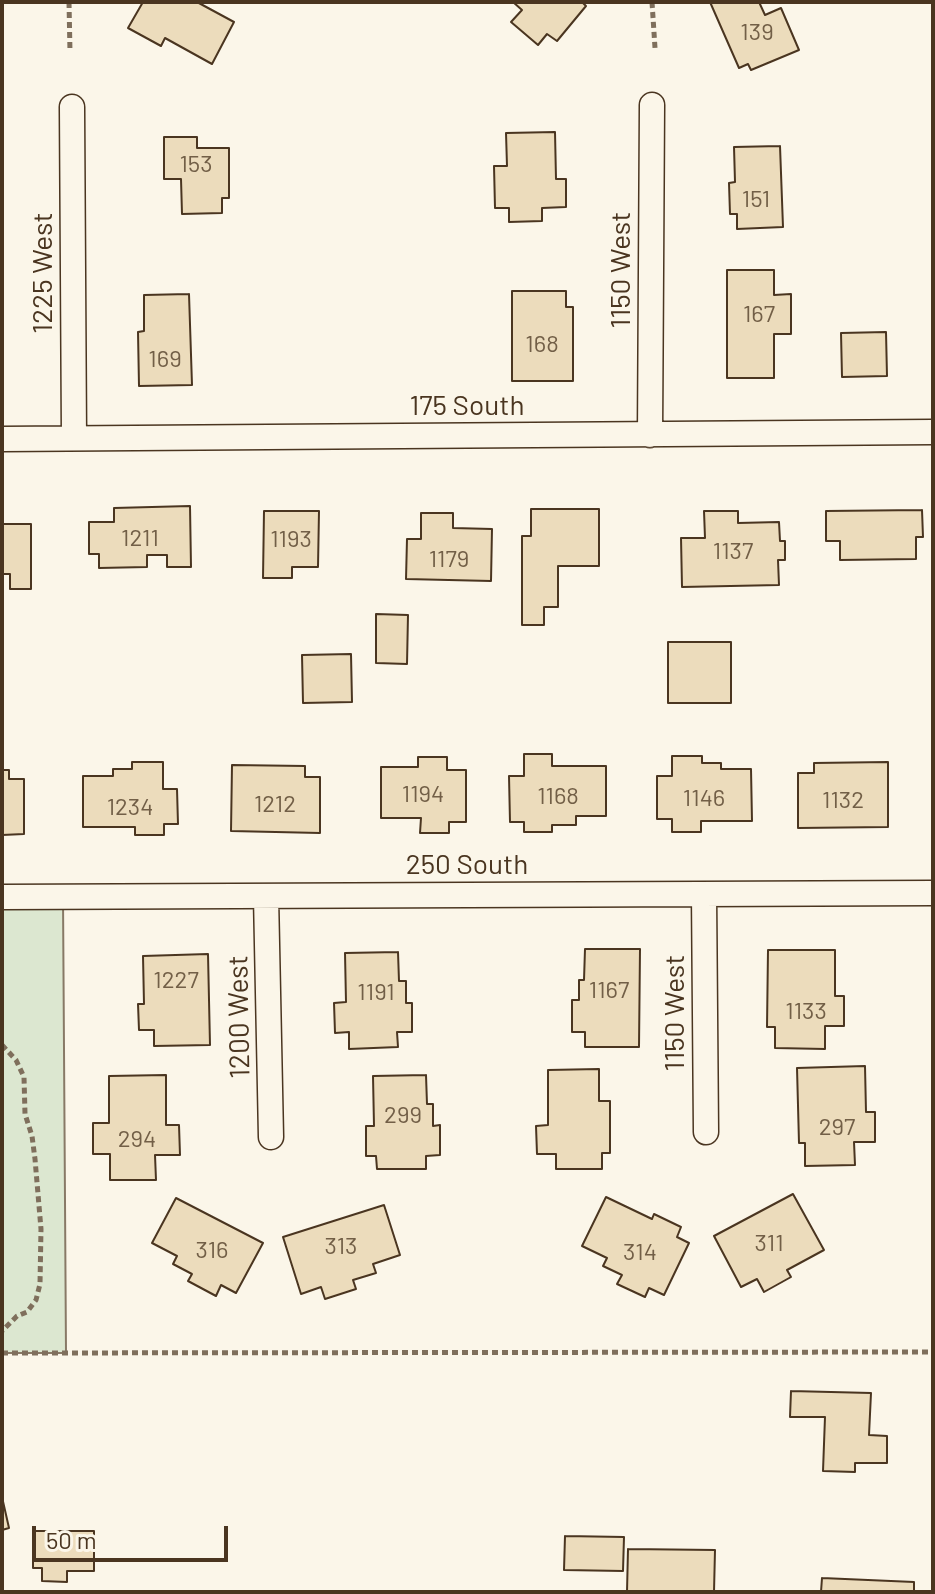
<!DOCTYPE html>
<style>
body{margin:0}
#map{position:relative;width:935px;height:1594px;overflow:hidden;background:#fbf6e9;font-family:Barlow,sans-serif}
canvas{display:block}
.frame{position:absolute;inset:0;border:4px solid #4a3520;pointer-events:none}
.scale{position:absolute;left:32px;top:1526px;width:196px;height:36px;box-sizing:border-box;border:4px solid #4a3520;border-top:0;padding-left:10px;font-size:24px;line-height:28px;white-space:nowrap;color:#4a3520;-webkit-text-stroke:6px #fbf6e9;paint-order:stroke}
</style>
<div id="map">
<canvas width="935" height="1594"></canvas>
<div class="frame"></div>
<div class="scale">50 m</div>
</div>
<script>
const ctx = document.querySelector('canvas').getContext('2d');
ctx.lineJoin = 'round';
function fillPath(path, color) { ctx.fillStyle = color; ctx.fill(path, 'evenodd'); }
const toPath = rows => new Path2D(rows.map(r => 'M' + r).join(''));
function strokePath(path, color, width, dash) { ctx.strokeStyle = color; ctx.lineWidth = width; ctx.lineCap = dash ? 'butt' : 'round'; ctx.setLineDash(dash || []); ctx.stroke(path); }
function label(font, color, halo, rows, align = 'center') {
  ctx.font = font + ' Barlow,sans-serif'; ctx.lineWidth = 6; ctx.setLineDash([]); ctx.textBaseline = 'middle'; ctx.strokeStyle = halo; ctx.fillStyle = color; for (const [text, x, y, turn = 0] of rows) {
    ctx.save(); ctx.translate(x, y); ctx.rotate((+turn || 0) * Math.PI / 180); ctx.textAlign = isNaN(turn) ? turn : align; if (halo) ctx.strokeText(text, 0, 0); ctx.fillText(text, 0, 0); ctx.restore();
  }
}
const green = toPath([
 [2,897,63,897,66,1353,2,1353,2,897]
]);
const building = toPath([
 [143,2,197,2,234,22,212,64,165,38,161,46,128,28,143,2],
 [513,2,582,2,586,6,557,41,547,34,538,45,511,22,522,10,513,2],
 [710,2,759,2,765,15,781,8,799,50,751,70,748,64,739,68,710,2],
 [555,132,556,179,566,179,566,207,542,208,542,221,509,222,509,208,495,208,494,166,507,166,506,133,555,132],
 [164,137,197,137,197,148,229,148,229,198,222,198,222,213,182,214,181,179,164,179,164,137],
 [780,146,783,227,737,229,737,214,730,214,729,183,735,182,734,147,780,146],
 [727,270,774,270,774,295,791,294,791,334,774,334,774,378,727,378,727,270],
 [512,291,566,291,566,307,573,307,573,381,512,381,512,291],
 [189,294,192,385,139,386,138,332,144,331,144,295,189,294],
 [886,332,887,376,842,377,841,333,886,332],
 [190,506,191,567,167,567,167,555,147,555,147,567,99,568,99,554,89,554,89,522,114,522,114,508,190,506],
 [531,509,599,509,599,566,558,566,558,607,544,607,544,625,522,625,522,536,531,536,531,509],
 [922,510,923,537,916,537,916,559,840,560,840,541,826,541,826,511,922,510],
 [264,511,319,511,318,567,292,567,292,578,263,578,264,511],
 [704,511,738,511,738,523,779,522,780,541,785,541,785,560,778,560,779,585,682,587,681,538,705,538,704,511],
 [421,513,453,513,453,528,492,529,491,581,406,579,407,539,421,539,421,513],
 [2,524,31,524,31,589,10,589,10,574,2,574,2,524],
 [376,614,408,615,407,664,376,663,376,614],
 [668,642,731,642,731,703,668,703,668,642],
 [351,654,352,702,303,703,302,655,351,654],
 [524,754,552,754,552,766,606,766,606,816,576,816,576,825,552,825,552,832,524,832,524,822,510,822,509,776,524,776,524,754],
 [672,756,702,756,702,763,721,763,721,769,751,769,752,821,701,821,701,832,672,832,672,819,657,819,657,776,672,776,672,756],
 [418,757,447,757,447,770,466,770,466,822,449,822,449,833,420,833,421,818,381,818,381,767,418,767,418,757],
 [132,762,163,762,163,789,177,789,178,824,164,824,164,835,135,835,135,827,83,827,83,776,113,776,113,769,132,769,132,762],
 [888,762,888,827,798,828,798,773,814,773,814,763,888,762],
 [232,765,305,766,305,777,320,777,320,833,231,831,232,765],
 [2,770,9,770,9,779,24,779,24,834,2,835,2,770],
 [585,949,640,949,639,1047,585,1047,585,1032,572,1032,572,1000,579,1000,579,980,584,980,585,949],
 [768,950,835,950,835,996,844,996,844,1026,825,1026,825,1049,775,1048,775,1027,767,1027,768,950],
 [398,952,399,981,406,981,406,1003,412,1003,412,1032,397,1032,398,1047,349,1049,349,1032,335,1033,334,1003,346,1002,345,953,398,952],
 [208,954,210,1045,154,1046,154,1030,139,1030,138,1004,144,1004,143,956,208,954],
 [865,1066,866,1112,875,1112,875,1142,854,1142,855,1165,805,1166,805,1143,799,1143,797,1068,865,1066],
 [599,1069,599,1101,610,1101,610,1153,602,1153,602,1169,556,1169,556,1154,537,1154,536,1126,548,1125,548,1070,599,1069],
 [166,1075,166,1125,179,1125,180,1155,155,1155,156,1180,110,1180,110,1154,93,1154,93,1123,109,1123,109,1076,166,1075],
 [426,1075,427,1104,433,1104,433,1126,440,1125,440,1155,426,1156,426,1169,377,1169,376,1156,366,1156,366,1126,374,1126,373,1076,426,1075],
 [793,1194,824,1250,787,1270,791,1277,764,1292,757,1279,741,1287,714,1236,793,1194],
 [606,1197,652,1219,654,1214,681,1227,677,1237,689,1243,664,1295,649,1288,645,1297,617,1284,622,1275,603,1266,607,1258,582,1246,606,1197],
 [176,1198,263,1243,236,1293,221,1285,216,1296,188,1281,192,1274,173,1264,177,1256,152,1243,176,1198],
 [384,1205,400,1255,373,1264,376,1273,353,1280,356,1289,325,1299,321,1287,301,1294,283,1237,384,1205],
 [791,1391,871,1393,869,1435,887,1436,887,1463,855,1463,855,1472,823,1471,825,1417,790,1417,791,1391],
 [2,1497,9,1528,2,1530,2,1497],
 [33,1531,94,1531,94,1571,67,1571,67,1582,42,1581,42,1568,33,1568,33,1531],
 [565,1536,624,1537,623,1571,564,1570,565,1536],
 [628,1549,715,1550,714,1592,627,1592,628,1549],
 [822,1578,914,1582,914,1592,821,1592,822,1578]
]);
const path = toPath([
 [69,2,70,52],
 [652,2,655,48],
 [2,1045,16,1060,24,1077,25,1114,32,1136,35,1159,41,1229,40,1284,36,1300,27,1312,17,1316,2,1331],
 [2,1353,933,1352]
]);
const minor = toPath([
 [72,107,74,438],
 [650,435,652,105],
 [2,439,933,432],
 [704,894,706,1132],
 [266,896,271,1137],
 [2,897,933,893]
]);
const numberNames = [
 ["139",757,32],
 ["153",196,164],
 ["151",756,199],
 ["167",759,314],
 ["168",542,344],
 ["169",165,359],
 ["1211",140,538],
 ["1193",291,539],
 ["1137",733,551],
 ["1179",449,559],
 ["1194",423,794],
 ["1168",558,796],
 ["1146",704,798],
 ["1132",843,800],
 ["1212",275,804],
 ["1234",130,807],
 ["1227",176,980],
 ["1167",609,990],
 ["1191",376,992],
 ["1133",806,1011],
 ["299",403,1115],
 ["297",837,1127],
 ["294",137,1139],
 ["311",769,1243],
 ["313",341,1246],
 ["316",212,1250],
 ["314",640,1252]
];
const streetNames = [
 ["1150 West",621,270,-90],
 ["1225 West",43,273,-90],
 ["175 South",467,406],
 ["250 South",467,865],
 ["1150 West",675,1013,-90],
 ["1200 West",239,1017,-91]
];
fillPath(green, '#dce7d0');
strokePath(green, '#887966', 2);
fillPath(building, '#ecdcbc');
strokePath(building, '#4a3520', 2);
strokePath(minor, '#4a3520', 27);
strokePath(path, '#7f6f5c', 5, [6, 4]);
strokePath(minor, '#fbf6e9', 24);
label('24px', '#725f47', null, numberNames);
label('28px', '#4a3520', '#fbf6e9', streetNames);
</script>
